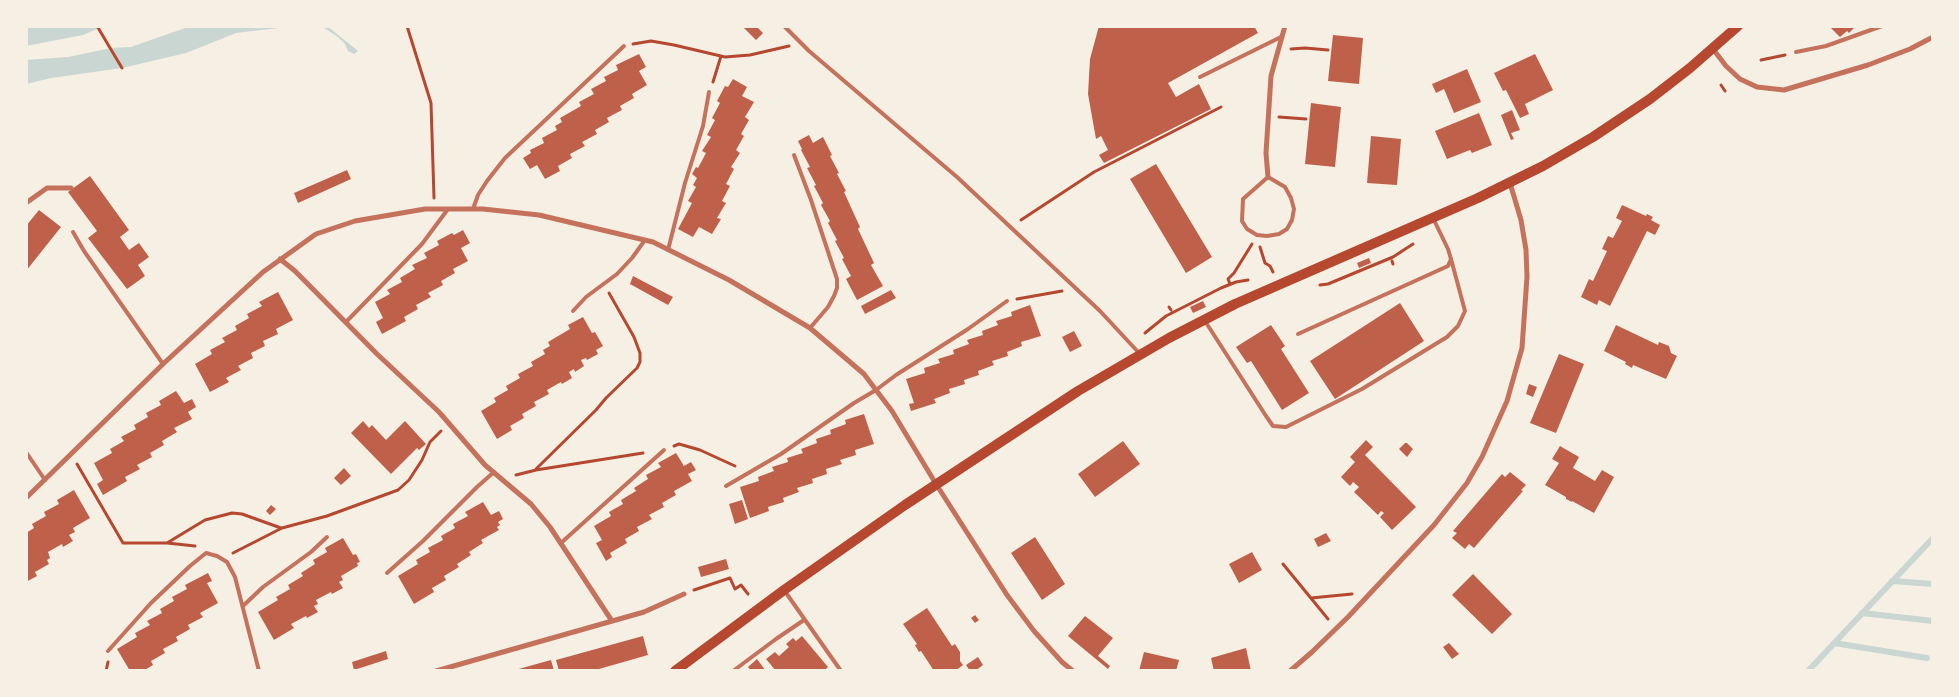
<!DOCTYPE html>
<style>
body{margin:0}
#map{position:relative;width:1959px;height:697px;overflow:hidden;background:#f6efe4;font-family:"Fira Sans",sans-serif}
canvas{display:block}
.frame{position:absolute;inset:0;border:28px solid #f6efe4;pointer-events:none}
</style>
<div id="map">
<canvas width="1959" height="697"></canvas>
<div class="frame"></div>
</div>
<script>
const ctx = document.querySelector('canvas').getContext('2d');
ctx.lineJoin = 'round';
function fillPath(path, color) { ctx.fillStyle = color; ctx.fill(path, 'evenodd'); }
const toPath = rows => new Path2D(rows.map(r => 'M' + r).join(''));
function strokePath(path, color, width, dash) { ctx.strokeStyle = color; ctx.lineWidth = width; ctx.lineCap = dash ? 'butt' : 'round'; ctx.setLineDash(dash || []); ctx.stroke(path); }
const water = toPath([
 [26,26,104,26,83,35,26,46],
 [191,26,281,26,279,28,236,33,186,53,122,68,51,78,26,84,26,60,68,57,111,48,131,47],
 [321,26,327,26,358,51,354,54,348,51,345,44,338,37]
]);
const stream = toPath([
 [1892,581,1933,584],
 [1862,613,1933,621],
 [1834,643,1927,658],
 [1808,671,1933,538]
]);
const building = toPath([
 [742,26,756,26,763,33,756,40],
 [1099,26,1254,26,1258,33,1168,83,1176,97,1199,84,1211,109,1104,163,1099,155,1108,150,1101,136,1096,139,1088,94,1090,59],
 [1829,26,1856,26,1849,33,1847,31,1840,37],
 [1333,35,1363,38,1359,84,1328,81],
 [639,54,646,67,639,71,647,85,632,94,634,98,620,106,622,110,607,118,609,122,595,130,597,134,582,142,585,146,570,154,572,158,558,166,560,171,545,179,537,165,530,169,523,158,531,153,530,150,544,143,542,138,557,130,555,126,562,122,560,118,581,106,579,102,594,94,591,89,606,81,604,77,618,70,616,65],
 [1535,54,1553,90,1525,104,1529,114,1520,118,1506,90,1503,91,1494,73],
 [1467,69,1481,102,1454,113,1444,89,1436,93,1432,84],
 [733,79,747,87,742,96,754,102,745,117,749,120,741,134,744,136,736,150,740,153,731,167,734,169,726,184,730,186,722,201,726,203,717,218,721,219,712,234,699,227,693,237,678,229,692,203,688,201,696,187,693,185,697,178,692,174,696,167,698,168,706,153,702,151,711,137,707,135,715,120,712,118,720,103,717,101,725,86,728,87],
 [1311,103,1341,107,1335,167,1305,164],
 [1512,110,1520,130,1511,133,1514,139,1511,140,1501,115],
 [1479,113,1492,145,1472,153,1470,150,1447,159,1435,131],
 [809,135,813,143,823,137,832,155,830,156,839,173,837,174,846,191,844,192,860,227,858,229,874,263,871,265,883,286,857,300,846,279,851,276,842,259,844,258,835,241,837,240,828,223,830,221,821,205,823,203,814,186,816,185,807,168,810,167,801,150,802,149,798,141],
 [1371,136,1401,139,1397,185,1367,183],
 [1156,164,1212,257,1186,273,1130,179],
 [347,170,351,179,298,203,294,193],
 [90,176,129,230,120,237,129,250,139,243,149,257,138,265,145,276,127,289,88,238,97,231,68,192],
 [1622,205,1646,216,1647,214,1653,217,1651,220,1660,225,1655,235,1647,231,1610,306,1599,300,1597,305,1581,297,1589,279,1593,281,1607,251,1602,249,1608,236,1613,238,1622,221,1616,218],
 [39,210,61,227,26,271,26,226],
 [463,230,470,243,461,248,468,261,453,269,455,273,441,281,443,285,428,293,431,297,416,305,418,309,404,317,406,321,382,334,376,322,383,318,375,302,390,294,387,290,402,282,400,278,415,269,412,265,427,258,424,253,439,245,437,241,452,233,454,235],
 [1369,258,1371,263,1359,268,1357,263],
 [633,276,673,297,668,305,630,284],
 [891,290,896,298,865,314,861,306],
 [278,292,293,320,276,329,278,334,263,341,265,346,251,353,253,358,238,366,241,370,226,378,229,382,210,392,195,364,212,354,210,350,225,342,222,338,237,330,235,326,249,318,247,314,262,306,259,302],
 [1203,301,1206,307,1193,313,1190,307],
 [1400,303,1424,341,1335,399,1310,361],
 [1030,305,1041,336,1021,342,1022,346,1007,352,1008,356,992,361,994,365,978,371,979,375,964,380,965,384,949,389,950,393,934,399,936,403,911,411,909,404,914,403,906,379,925,373,924,368,940,363,938,359,954,354,953,350,969,344,967,340,983,335,982,331,998,325,996,321,1012,316,1011,312],
 [583,317,592,333,595,332,603,346,596,350,598,354,587,360,586,358,581,360,584,366,575,372,574,369,569,372,572,378,562,384,561,382,547,390,549,394,534,402,536,406,522,414,524,418,510,426,512,430,497,439,481,411,496,402,494,398,508,390,506,386,520,378,518,374,533,366,531,362,545,354,543,350,550,346,548,342,570,329,568,325],
 [1271,325,1285,346,1281,349,1309,393,1282,410,1251,361,1247,363,1236,347],
 [1616,325,1658,345,1659,342,1669,346,1671,353,1677,356,1666,379,1633,365,1632,368,1625,364,1626,362,1604,351],
 [1074,331,1082,346,1070,352,1062,337],
 [1559,354,1584,364,1556,433,1530,423],
 [1529,384,1537,387,1533,397,1526,394],
 [176,391,184,403,192,399,196,407,188,412,192,419,174,428,177,432,162,441,164,445,150,453,152,457,137,465,140,469,125,477,127,481,103,495,97,484,103,480,94,463,112,453,110,449,124,441,121,437,136,429,134,425,148,417,146,413,161,405,159,401],
 [864,414,874,444,855,450,856,455,840,460,842,464,826,469,827,474,812,479,813,483,797,488,799,492,783,498,784,502,768,507,769,511,750,518,740,487,759,481,758,477,774,471,772,467,788,462,787,458,803,453,801,449,817,443,816,439,831,434,830,430,846,424,845,420],
 [363,421,369,428,372,425,386,440,405,421,426,444,419,450,417,448,391,474,351,433],
 [1366,440,1373,447,1365,455,1416,507,1392,530,1380,517,1384,513,1381,511,1378,515,1354,492,1359,487,1353,482,1350,486,1341,477,1355,462,1350,457],
 [1123,441,1140,464,1095,497,1078,474],
 [1405,443,1407,443,1413,449,1407,457,1399,449],
 [1560,446,1579,457,1573,468,1595,481,1602,470,1614,477,1594,513,1572,501,1572,502,1566,499,1566,497,1545,485,1559,463,1552,459],
 [676,453,684,466,691,462,696,470,688,474,692,481,674,491,676,495,662,503,664,507,649,515,652,519,637,527,639,531,625,539,627,543,610,553,612,557,606,561,596,543,602,540,594,526,611,516,609,512,623,504,621,500,636,491,634,488,648,479,646,475,661,467,658,463],
 [344,468,351,476,341,485,334,478],
 [1510,472,1526,485,1521,490,1523,491,1474,548,1469,544,1465,549,1452,538,1457,533,1453,531,1502,474,1505,477],
 [74,490,90,518,73,528,75,532,69,535,73,541,63,547,62,544,48,552,50,558,47,560,49,564,35,572,37,576,26,582,26,533,34,528,32,524,46,516,44,512,59,504,57,500],
 [742,500,748,519,735,524,729,504],
 [483,502,491,515,499,511,503,519,498,522,500,525,497,527,499,530,481,540,483,543,469,552,471,555,457,564,459,567,444,576,446,580,432,588,434,592,414,604,398,576,418,564,416,560,430,552,428,548,443,540,441,536,455,528,453,524,468,516,465,512],
 [271,505,276,509,270,515,266,511],
 [1326,533,1331,541,1318,547,1314,539],
 [1035,537,1065,584,1042,600,1011,553],
 [343,538,353,555,356,554,360,562,357,563,358,566,341,576,343,580,339,582,343,588,332,594,331,592,316,600,318,604,314,606,318,612,307,618,306,616,291,624,294,628,274,640,258,612,278,600,276,597,290,589,288,585,303,576,301,573,315,564,313,560,327,552,325,548],
 [1252,552,1262,570,1239,583,1229,564],
 [726,559,729,569,701,577,698,567],
 [208,573,212,581,207,583,218,603,200,613,203,617,188,625,190,629,176,637,178,641,163,649,165,653,151,661,153,665,143,671,130,671,117,649,137,637,135,633,150,625,147,621,162,613,160,609,174,601,172,597,187,589,185,585],
 [1473,574,1512,614,1492,634,1452,595],
 [927,608,952,646,955,644,960,652,960,661,963,665,955,671,934,671,921,651,919,652,915,645,917,644,903,624],
 [975,615,979,620,975,623,971,618],
 [1085,616,1113,638,1098,656,1110,666,1108,669,1068,636],
 [643,636,648,655,592,671,559,671,556,660],
 [802,636,828,667,824,671,776,671,766,659,775,652,779,656,789,647,786,644,793,638,796,641],
 [1449,643,1459,654,1452,659,1443,647],
 [1246,648,1251,671,1214,671,1211,658],
 [386,651,388,659,354,670,352,662],
 [1144,652,1179,660,1176,671,1139,671],
 [978,657,983,665,975,671,970,671,966,665],
 [757,659,766,671,751,671,748,667],
 [551,660,554,671,515,671,515,670]
]);
const path = toPath([
 [97,26,122,68],
 [407,26,431,103,434,198],
 [633,44,651,41,674,45,725,57,750,55,789,46],
 [1291,49,1305,48,1328,50],
 [1761,60,1785,55],
 [713,82,721,56],
 [1721,85,1725,91],
 [1279,117,1306,119],
 [1021,220,1094,172,1221,107],
 [1260,247,1265,263,1270,266,1273,272],
 [1392,261,1393,264],
 [1230,284,1228,279,1234,273,1252,244],
 [1320,285,1328,284,1393,257,1413,244],
 [1017,299,1062,291],
 [1169,307,1171,310],
 [1145,333,1166,316,1221,288,1236,282,1248,280],
 [674,446,679,444,700,450,735,466],
 [77,464,123,543,167,543,195,546],
 [536,469,596,410,606,398,637,368,640,362,640,353,634,337,609,293],
 [516,475,536,470,643,453],
 [167,543,205,520,232,513,242,514,281,528],
 [233,553,282,528,327,516,398,490,409,480,422,460,430,442,441,431],
 [1283,564,1328,619],
 [694,590,730,578,735,589,741,585,748,594],
 [1311,598,1352,594],
 [106,671,108,662]
]);
const service = toPath([
 [784,26,809,51,957,177,1100,311,1140,354],
 [1796,52,1826,46,1882,26],
 [1200,77,1281,37],
 [794,155,811,200,837,279,837,288,834,296,828,307,810,328],
 [1268,177,1285,187,1291,198,1294,209,1292,220,1287,229,1279,234,1267,236,1257,235,1247,229,1242,221,1243,199,1268,177],
 [473,209,478,195,487,181,505,158,624,46],
 [73,232,84,251,163,364],
 [668,250,685,183,703,126,709,92],
 [573,311,586,297,617,274,632,258,645,240],
 [1205,321,1266,416,1273,426,1286,427,1362,389,1447,337,1458,326,1465,311,1451,259],
 [346,322,422,244,448,209],
 [1298,334,1448,266,1451,259,1448,249,1433,218],
 [26,452,45,480],
 [726,486,781,454,854,403,876,390,896,375,968,329,1007,301],
 [561,543,664,450],
 [387,573,423,541,477,487,494,472],
 [784,590,841,671],
 [243,606,263,587,311,552,327,537],
 [108,651,151,603,190,566,206,553,217,556,227,562,235,577,259,671],
 [733,671,776,639,804,620]
]);
const minor = toPath([
 [1713,49,1726,66,1740,79,1757,87,1784,90,1868,65,1910,49,1933,37],
 [1268,177,1266,153,1271,76,1285,26],
 [26,203,47,188,71,188],
 [280,259,295,271,377,354,439,412,485,465,531,504,550,527,612,621],
 [26,498,163,364,263,272,316,234,355,221,425,209,483,209,539,215,653,242,729,280,810,328,864,374,876,390,892,411,936,484,1007,595,1034,631,1062,662,1073,671],
 [436,671,644,612,684,594],
 [1290,671,1312,652,1348,617,1434,525,1467,483,1482,457,1507,401,1522,348,1527,277,1526,250,1521,220,1510,183]
]);
const secondary = toPath([
 [675,671,784,590,905,505,1078,391,1169,338,1235,304,1478,198,1543,166,1593,137,1650,99,1690,68,1738,26]
]);
fillPath(water, '#c9d6d2');
strokePath(stream, '#c9d6d2', 6);
fillPath(building, '#bf614a');
strokePath(path, '#b5482f', 3);
strokePath(service, '#c5725c', 4);
strokePath(minor, '#c5725c', 5);
strokePath(secondary, '#b5482f', 10);
</script>
